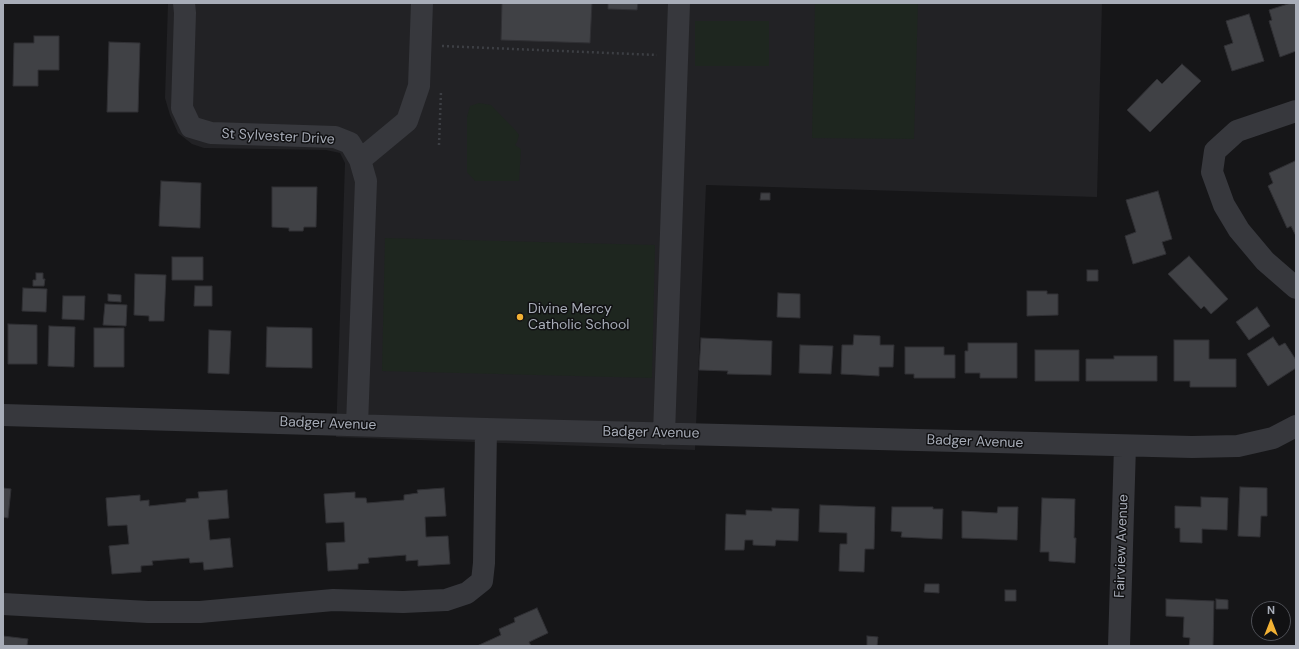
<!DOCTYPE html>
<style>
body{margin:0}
#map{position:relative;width:1299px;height:649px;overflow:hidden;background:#161618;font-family:"DM Sans",sans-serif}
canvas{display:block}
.frame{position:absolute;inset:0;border:4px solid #a8adb8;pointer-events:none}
.north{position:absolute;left:1251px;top:601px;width:40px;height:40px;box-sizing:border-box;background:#111113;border:1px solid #4d4f55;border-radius:50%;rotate:0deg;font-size:11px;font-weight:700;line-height:16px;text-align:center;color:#a8adb8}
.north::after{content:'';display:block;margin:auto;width:14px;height:18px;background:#f2b134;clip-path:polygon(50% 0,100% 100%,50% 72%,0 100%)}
</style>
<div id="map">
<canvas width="1299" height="649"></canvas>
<div class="frame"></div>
<div class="north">N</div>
</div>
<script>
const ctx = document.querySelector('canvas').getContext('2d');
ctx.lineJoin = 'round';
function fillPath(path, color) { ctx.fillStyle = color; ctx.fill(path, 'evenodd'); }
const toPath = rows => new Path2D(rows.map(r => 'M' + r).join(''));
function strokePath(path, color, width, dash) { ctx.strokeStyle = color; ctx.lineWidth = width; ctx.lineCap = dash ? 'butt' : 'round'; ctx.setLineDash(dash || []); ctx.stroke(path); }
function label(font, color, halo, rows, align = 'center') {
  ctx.font = font + ' "DM Sans",sans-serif'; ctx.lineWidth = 3; ctx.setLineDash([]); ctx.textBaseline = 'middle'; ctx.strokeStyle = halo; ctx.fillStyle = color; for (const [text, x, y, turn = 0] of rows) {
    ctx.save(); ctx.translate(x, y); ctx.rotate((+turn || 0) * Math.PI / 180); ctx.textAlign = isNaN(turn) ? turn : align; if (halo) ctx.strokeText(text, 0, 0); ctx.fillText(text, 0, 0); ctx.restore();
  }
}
const built = toPath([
 [168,3,1102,3,1097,197,706,185,695,450,336,437,345,163,340,153,326,150,204,148,192,144,178,133,170,115,165,98]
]);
const green = toPath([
 [815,3,918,3,914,139,812,138],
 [695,21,769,21,769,66,695,66],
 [479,103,491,105,516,131,519,135,517,142,515,145,521,149,519,181,475,181,467,172,467,117,470,106],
 [385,238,655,245,652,378,382,371]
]);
const building = toPath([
 [502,3,592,3,590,43,501,40,502,3],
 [608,3,638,3,637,10,608,9,608,3],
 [1291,3,1296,3,1296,51,1280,57,1269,21,1272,20,1269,10,1291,3],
 [1249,14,1264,61,1232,71,1224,46,1233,43,1226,21,1249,14],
 [34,36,59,36,59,70,38,70,38,86,13,86,14,43,34,43,34,36],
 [109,42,140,43,138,112,107,112,109,42],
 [1182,64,1201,81,1150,132,1127,110,1157,79,1162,84,1182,64],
 [1295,161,1296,164,1296,236,1291,226,1287,228,1268,186,1273,183,1269,173,1295,161],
 [161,181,201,183,200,228,159,226,161,181],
 [272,187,317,187,316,227,304,227,303,231,289,231,289,228,272,227,272,187],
 [1158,191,1172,239,1162,242,1166,254,1133,264,1125,236,1136,232,1126,200,1158,191],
 [761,193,770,193,770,200,760,200,761,193],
 [1189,256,1228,299,1211,314,1204,306,1201,309,1168,274,1189,256],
 [172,257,203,257,203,280,172,280,172,257],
 [1087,270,1098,270,1098,281,1087,281,1087,270],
 [36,273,43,273,43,279,45,279,44,286,33,286,33,280,36,280,36,273],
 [135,274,166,275,164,321,149,321,149,316,134,315,135,274],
 [195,286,212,286,212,306,194,306,195,286],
 [23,288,47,289,46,312,22,311,23,288],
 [1027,291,1047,291,1047,294,1058,294,1058,315,1027,316,1027,291],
 [778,293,800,294,800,318,777,317,778,293],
 [108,294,121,295,121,302,108,301,108,294],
 [63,296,85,296,84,320,62,319,63,296],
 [105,304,127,305,126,326,103,325,105,304],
 [1257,307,1270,326,1249,340,1236,322,1257,307],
 [8,324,37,325,37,364,8,364,8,324],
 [49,326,75,327,74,367,48,366,49,326],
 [267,327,312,328,312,368,266,367,267,327],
 [94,328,124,328,124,367,94,367,94,328],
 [209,330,231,331,229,374,208,373,209,330],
 [854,335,880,336,880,345,894,345,893,367,879,367,879,376,841,374,842,345,853,345,854,335],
 [1273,337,1279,346,1285,343,1296,360,1296,368,1268,386,1247,354,1273,337],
 [701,338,772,341,771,375,727,374,728,371,699,370,701,338],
 [1174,340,1209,340,1209,359,1236,359,1236,387,1190,387,1190,381,1174,381,1174,340],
 [968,343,1017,343,1017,378,980,378,980,373,965,373,965,351,968,351,968,343],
 [800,345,833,346,831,374,799,373,800,345],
 [905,347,944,347,944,355,955,355,955,378,914,378,914,374,905,374,905,347],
 [1035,350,1079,350,1079,381,1035,381,1035,350],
 [1114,356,1157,356,1157,381,1086,381,1086,359,1114,359,1114,356],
 [1240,487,1267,488,1267,516,1261,516,1260,537,1238,536,1240,487],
 [3,488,11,489,8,518,3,517,3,488],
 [444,488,446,516,425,517,426,537,448,536,450,564,418,566,418,560,406,561,406,555,368,558,369,563,358,564,358,569,328,571,326,543,345,542,344,522,326,523,324,494,355,492,355,498,366,498,367,503,404,500,404,495,418,493,417,490,444,488],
 [227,490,229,518,208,520,210,540,230,538,233,567,204,570,203,562,190,563,189,558,152,561,153,565,141,566,141,572,112,574,109,546,129,544,127,525,108,526,106,498,140,495,140,501,149,500,149,506,186,502,186,499,199,498,198,492,227,490],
 [1201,497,1228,498,1227,530,1202,529,1202,543,1180,542,1180,528,1175,528,1175,506,1201,507,1201,497],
 [1042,498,1075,499,1074,538,1076,538,1075,563,1049,561,1049,552,1040,552,1042,498],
 [820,505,875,507,874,549,865,549,864,572,839,571,840,544,847,544,847,533,819,532,820,505],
 [892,507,933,507,933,509,943,509,942,539,901,537,902,532,891,531,892,507],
 [998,507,1018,507,1017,540,962,538,962,511,997,513,998,507],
 [772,508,799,509,798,541,776,540,775,546,753,545,753,540,745,540,744,550,725,550,726,514,746,515,746,510,772,511,772,508],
 [925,584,939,584,939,593,924,592,925,584],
 [1005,590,1016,590,1016,601,1005,601,1005,590],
 [1166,599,1214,601,1213,646,1189,646,1190,638,1183,637,1184,617,1166,616,1166,599],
 [1216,599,1228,600,1228,609,1216,609,1216,599],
 [537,608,548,633,529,642,531,646,477,646,501,635,499,629,515,622,514,618,537,608],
 [3,636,28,639,27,645,34,646,3,646,3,636],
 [867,636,878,637,877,646,867,646,867,636]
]);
const path = toPath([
 [442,46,657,55],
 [439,145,441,91]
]);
const minor = toPath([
 [184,3,185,13,182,108,191,127,211,133,335,137,350,143,360,160,366,181,357,425],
 [1296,111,1237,131,1215,151,1212,172,1224,205,1239,230,1265,261,1296,288],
 [360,160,407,121,419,86,422,3],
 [3,415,486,429,1192,447,1238,446,1273,438,1296,426],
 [664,434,679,3],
 [3,604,148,612,200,612,333,600,403,602,446,600,467,593,482,581,484,563,486,429],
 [1119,646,1125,446]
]);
const markers = [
 [520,317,4,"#f2b134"]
];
const streetNames = [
 ["St Sylvester Drive",278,137,3],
 ["Badger Avenue",328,424,2],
 ["Badger Avenue",651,433,1],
 ["Badger Avenue",975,442,2],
 ["Fairview Avenue",1122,546,-88]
];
const poiNames = [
 ["Divine Mercy",528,309],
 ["Catholic School",528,325]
];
fillPath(built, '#222225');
fillPath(green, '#1e261f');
fillPath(building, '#404145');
strokePath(building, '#303034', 1);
strokePath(path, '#3d3f44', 2.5, [2, 3]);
strokePath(minor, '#37383d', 22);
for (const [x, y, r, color] of markers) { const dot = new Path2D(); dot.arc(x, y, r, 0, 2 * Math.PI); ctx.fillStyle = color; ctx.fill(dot); strokePath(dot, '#111113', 1.5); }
label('14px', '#a8adb8', '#111113', streetNames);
label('14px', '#a8adb8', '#111113', poiNames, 'left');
</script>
